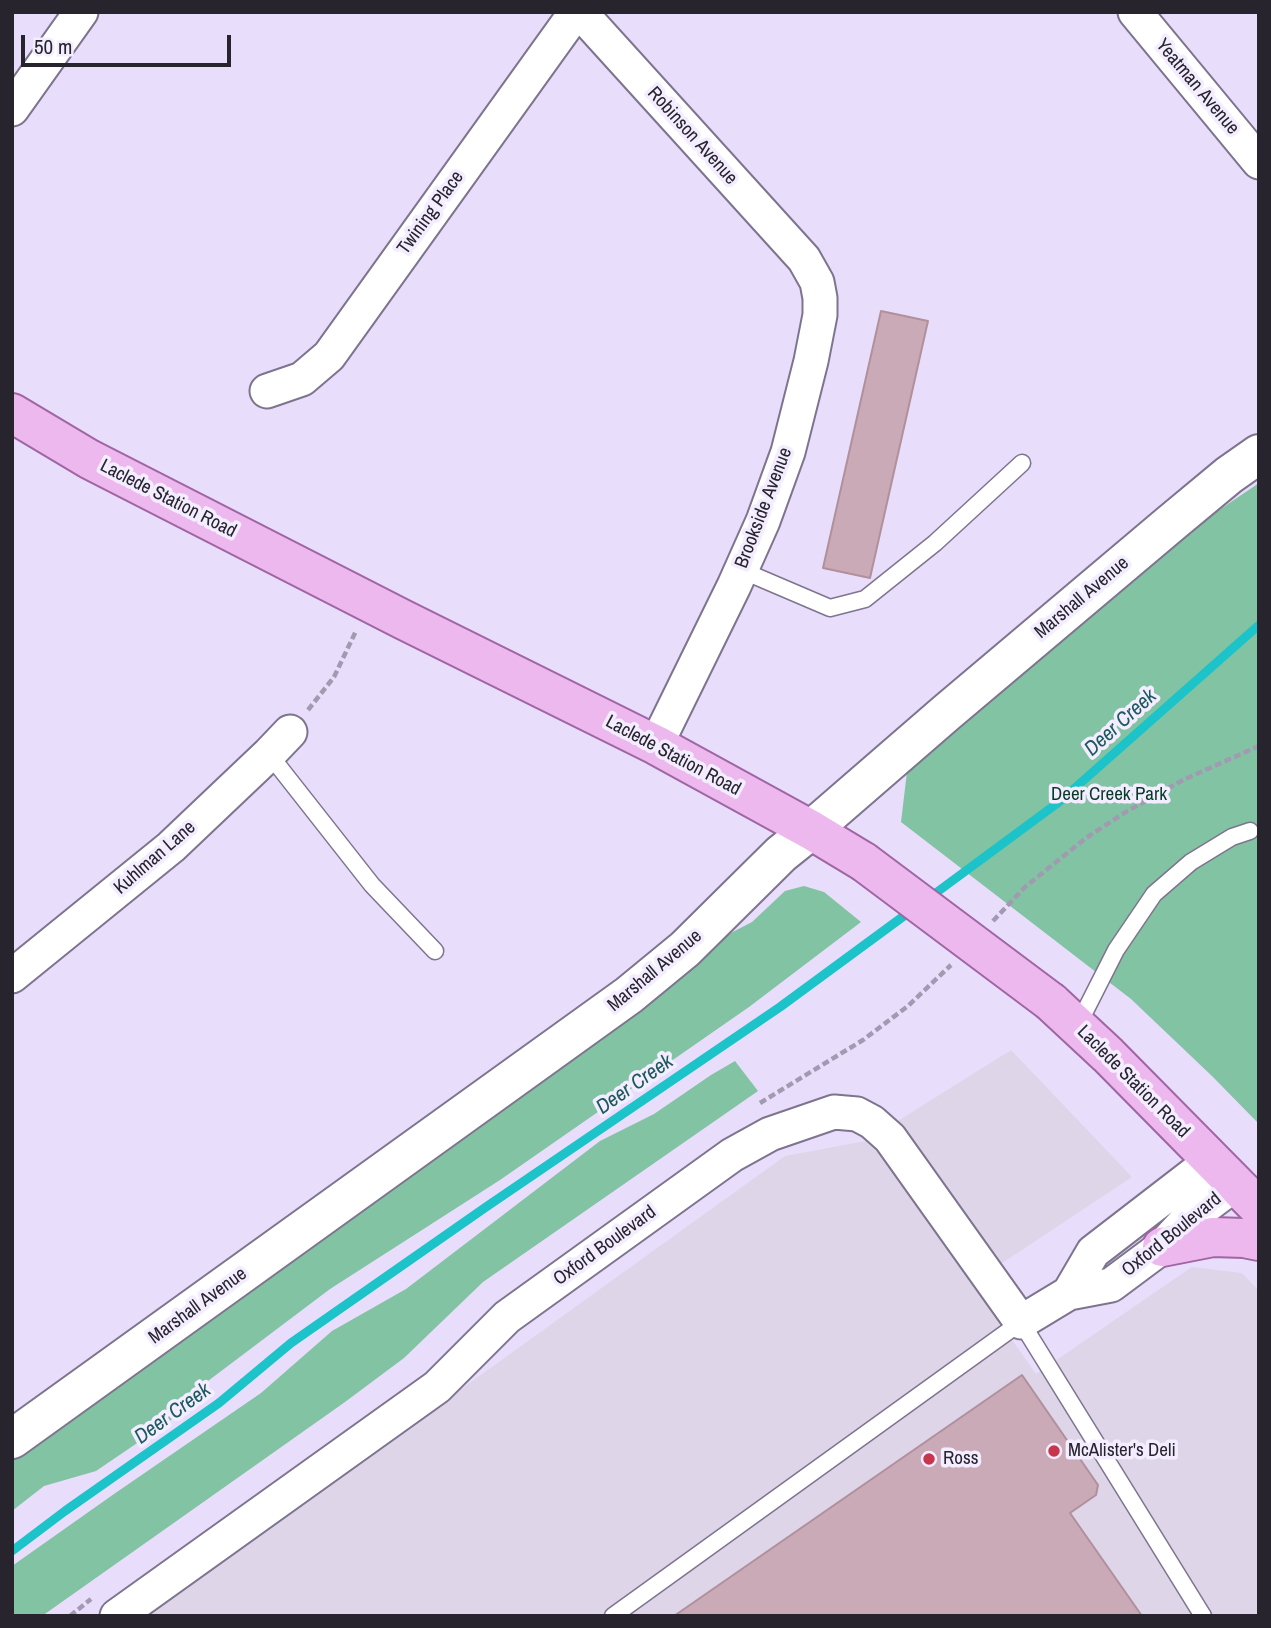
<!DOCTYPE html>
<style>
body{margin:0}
#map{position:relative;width:1271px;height:1628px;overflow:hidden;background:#e8ddfb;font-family:"Archivo Narrow",sans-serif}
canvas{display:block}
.frame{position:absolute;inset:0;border:14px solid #28242e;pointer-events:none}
.scale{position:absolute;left:21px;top:35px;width:210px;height:32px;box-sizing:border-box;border:4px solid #28242e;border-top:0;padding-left:9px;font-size:21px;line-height:24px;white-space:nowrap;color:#28242e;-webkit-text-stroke:5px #f3edff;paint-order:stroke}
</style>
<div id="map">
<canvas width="1271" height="1628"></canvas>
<div class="frame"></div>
<div class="scale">50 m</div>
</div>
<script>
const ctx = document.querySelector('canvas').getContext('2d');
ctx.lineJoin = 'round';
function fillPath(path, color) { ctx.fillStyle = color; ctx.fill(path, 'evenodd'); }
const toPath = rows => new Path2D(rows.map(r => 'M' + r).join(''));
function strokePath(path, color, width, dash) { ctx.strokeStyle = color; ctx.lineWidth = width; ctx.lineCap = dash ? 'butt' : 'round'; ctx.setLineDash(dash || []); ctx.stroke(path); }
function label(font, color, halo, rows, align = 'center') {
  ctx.font = font + ' "Archivo Narrow",sans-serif'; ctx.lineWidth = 7; ctx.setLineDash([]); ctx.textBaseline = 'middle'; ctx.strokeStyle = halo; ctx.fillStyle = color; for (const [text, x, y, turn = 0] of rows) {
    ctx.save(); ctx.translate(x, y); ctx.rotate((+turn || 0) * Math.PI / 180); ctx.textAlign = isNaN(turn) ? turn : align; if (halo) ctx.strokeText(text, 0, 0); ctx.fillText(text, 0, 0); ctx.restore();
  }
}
const commercial = toPath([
 [1011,1050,1132,1177,972,1283,1036,1374,1192,1267,1242,1273,1259,1291,1259,1616,146,1616,785,1156,866,1141]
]);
const green = toPath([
 [1259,483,1259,1124,1213,1077,1131,999,901,822,907,772,1194,527],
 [804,886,824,892,861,922,749,1007,500,1180,330,1289,196,1390,171,1420,96,1471,44,1486,12,1511,12,1461,647,1000,725,936,752,922,785,891],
 [735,1061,758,1091,483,1282,404,1358,345,1402,42,1616,12,1616,12,1566,114,1494,261,1393,332,1331,406,1289,600,1141,654,1114,711,1075]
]);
const stream = toPath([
 [929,898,1059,802,1259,625],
 [12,1551,65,1511,219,1403,291,1343,486,1207,780,1007,912,910]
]);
const building = toPath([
 [881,311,928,321,870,578,823,568,881,311],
 [1022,1375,1098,1485,1096,1495,1070,1513,1142,1616,674,1616,1022,1375]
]);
const path = toPath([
 [308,710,334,677,356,631],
 [993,921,1025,887,1086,838,1124,813,1183,780,1259,746],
 [760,1103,863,1040,908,1006,951,965],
 [70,1616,91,1599]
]);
const service = toPath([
 [741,570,830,608,865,599,935,543,1022,463],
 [269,754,372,885,435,951],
 [1077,1027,1116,950,1154,894,1191,862,1232,837,1250,831],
 [613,1616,1021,1322,1203,1616]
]);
const minor = toPath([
 [580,12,804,259,817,282,820,298,820,315,811,361,788,452,763,521,734,586,656,745],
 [1135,12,1259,162],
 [12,109,81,12],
 [267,391,302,379,329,356,576,12],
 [12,976,171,847,269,754,290,732],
 [1069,1293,1093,1252,1211,1161],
 [117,1616,437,1387,507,1317,732,1155,770,1134,834,1112,857,1114,872,1122,890,1138,1021,1322,1069,1293,1111,1285,1162,1247,1186,1221,1234,1185]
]);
const tertiary = toPath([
 [12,1439,629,995,685,949,781,854,811,830,946,713,1170,524,1229,475,1259,454]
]);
const primary = toPath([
 [12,413,89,459,404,620,656,745,811,830,864,862],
 [1051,1002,1108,1055,1259,1208],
 [1162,1247,1213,1237,1244,1238,1259,1241]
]);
const primaryBridge = toPath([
 [864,862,1051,1002]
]);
const markers = [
 [1054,1451,7,"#c7364c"],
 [929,1459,7,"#c7364c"]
];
const streetNames = [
 ["Yeatman Avenue",1197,87,50],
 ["Robinson Avenue",692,136,48],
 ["Twining Place",431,213,-54],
 ["Laclede Station Road",168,499,27],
 ["Brookside Avenue",764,508,-69],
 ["Marshall Avenue",1082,598,-40],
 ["Laclede Station Road",673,756,28],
 ["Kuhlman Lane",155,858,-41],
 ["Marshall Avenue",655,971,-40],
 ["Laclede Station Road",1133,1082,45],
 ["Oxford Boulevard",1172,1235,-39],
 ["Oxford Boulevard",605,1246,-36],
 ["Marshall Avenue",198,1306,-36]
];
const parkNames = [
 ["Deer Creek Park",1109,795]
];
const poiNames = [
 ["McAlister's Deli",1068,1451],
 ["Ross",943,1459]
];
const waterNames = [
 ["Deer Creek",1121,723,-42],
 ["Deer Creek",635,1085,-35],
 ["Deer Creek",173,1414,-36]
];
fillPath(commercial, '#ded5e9');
fillPath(green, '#81c3a3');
strokePath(stream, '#1cc3c9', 9);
fillPath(building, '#cbaab7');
strokePath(building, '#b0909c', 2);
strokePath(service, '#7e748e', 19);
strokePath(minor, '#7e748e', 37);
strokePath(tertiary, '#7e748e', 42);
strokePath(primary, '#a065a3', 42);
strokePath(path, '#a29ab1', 4.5, [7, 3.5]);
strokePath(service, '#fff', 16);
strokePath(minor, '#fff', 33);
strokePath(tertiary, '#fff', 38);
strokePath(primary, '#ecb8ee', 38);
strokePath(primaryBridge, '#a065a3', 42, []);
strokePath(primaryBridge, '#ecb8ee', 38);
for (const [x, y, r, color] of markers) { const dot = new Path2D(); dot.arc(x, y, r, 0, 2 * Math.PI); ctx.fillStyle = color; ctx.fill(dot); strokePath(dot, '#f3edff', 2.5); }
label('19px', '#28242e', '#f3edff', streetNames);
label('19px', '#073926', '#f3edff', parkNames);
label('19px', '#28242e', '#f3edff', poiNames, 'left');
label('italic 21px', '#1d5a5d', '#f3edff', waterNames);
</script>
